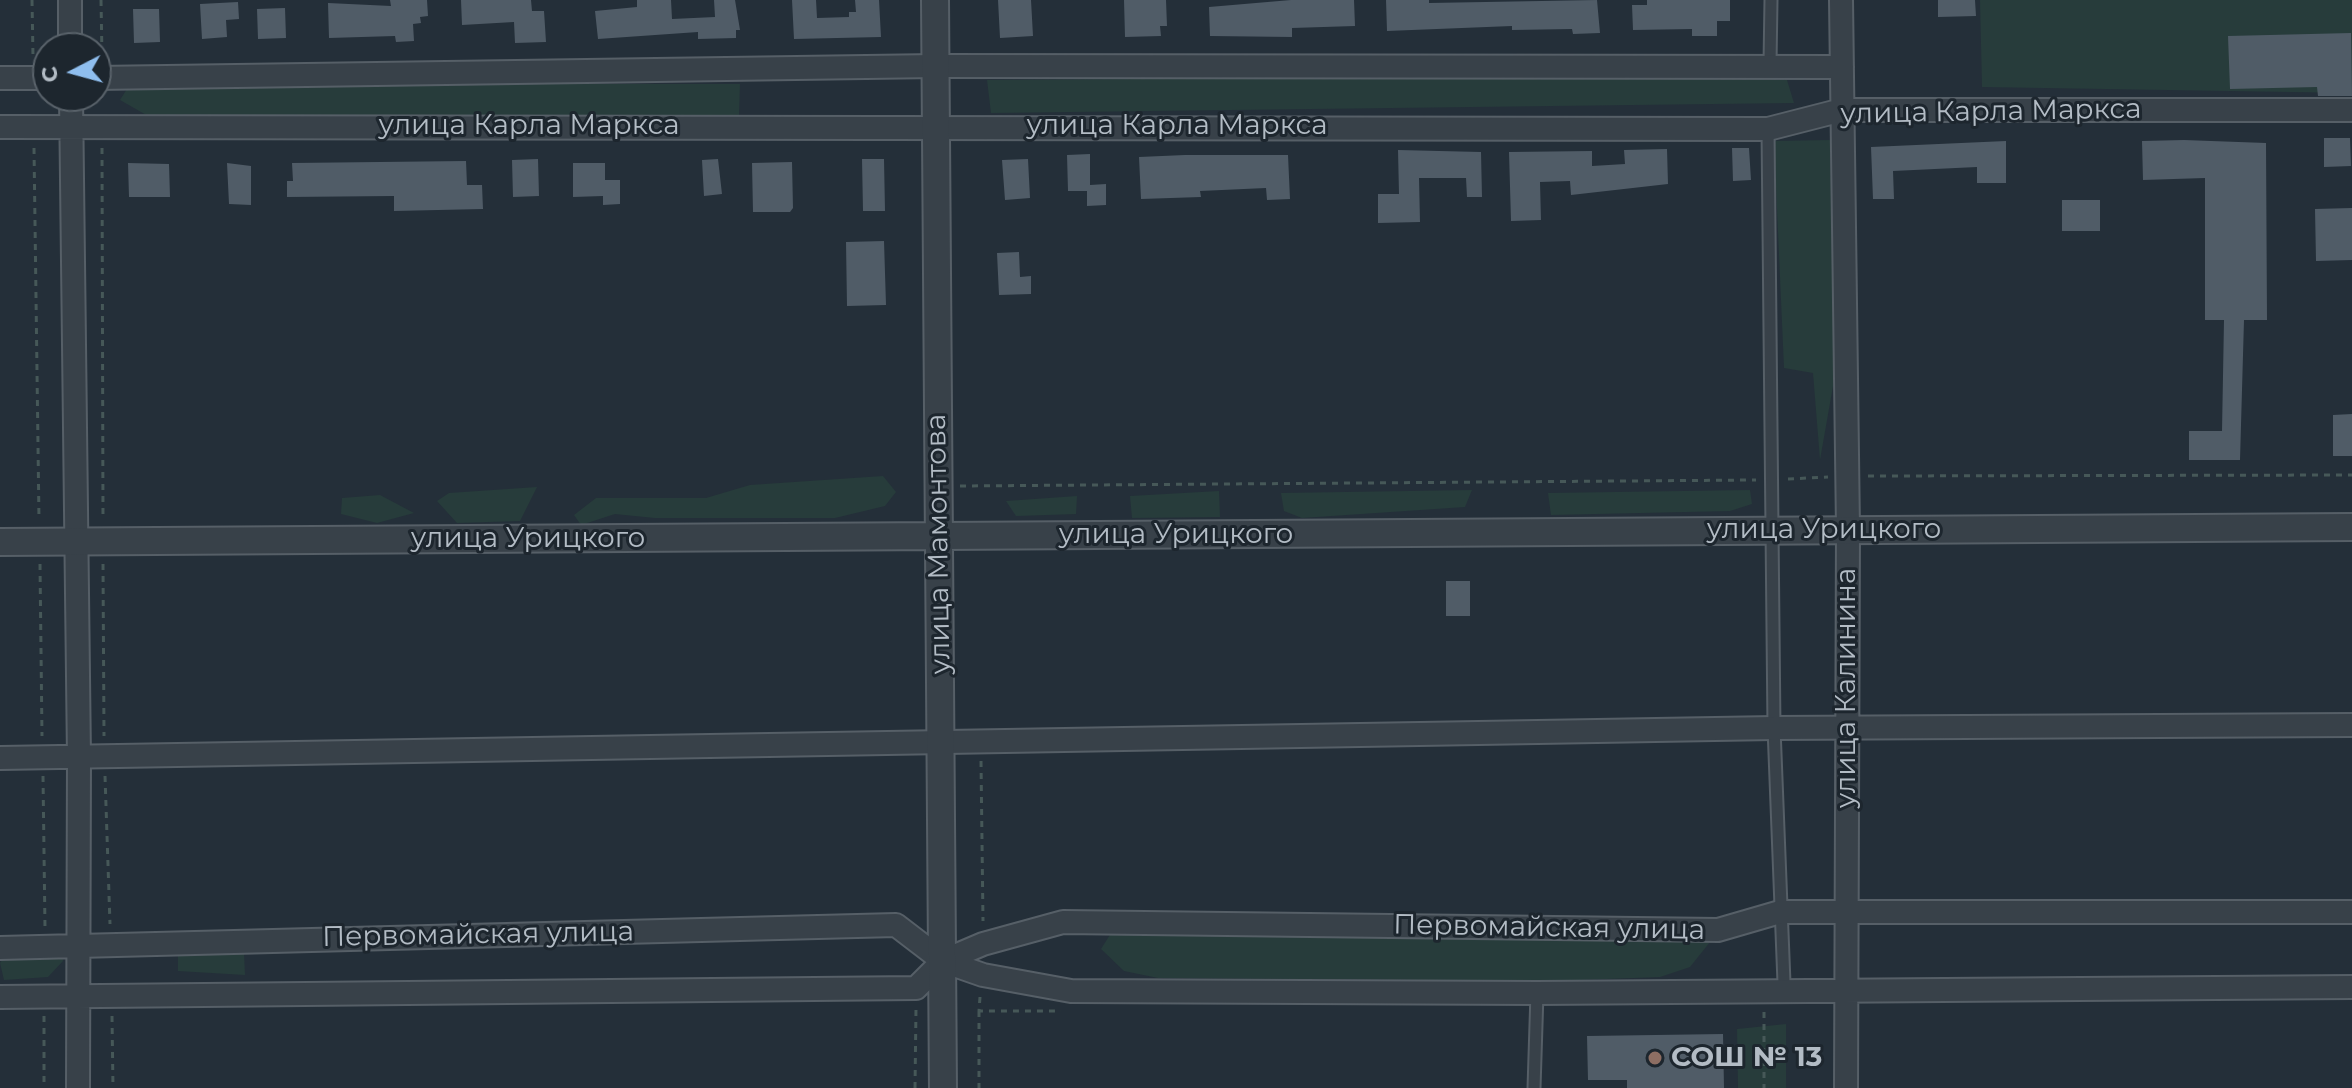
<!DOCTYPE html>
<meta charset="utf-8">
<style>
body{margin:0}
#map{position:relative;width:2352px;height:1088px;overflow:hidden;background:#242f39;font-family:Montserrat,sans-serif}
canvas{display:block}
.north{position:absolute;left:32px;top:32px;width:80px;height:80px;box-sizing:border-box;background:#1d262e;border:2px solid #59626a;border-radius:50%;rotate:264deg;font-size:22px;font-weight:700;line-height:32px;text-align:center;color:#b3bcc5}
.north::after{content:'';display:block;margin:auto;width:28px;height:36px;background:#8fbeee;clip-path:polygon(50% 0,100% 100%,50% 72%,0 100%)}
</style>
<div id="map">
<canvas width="2352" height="1088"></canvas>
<div class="north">С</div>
</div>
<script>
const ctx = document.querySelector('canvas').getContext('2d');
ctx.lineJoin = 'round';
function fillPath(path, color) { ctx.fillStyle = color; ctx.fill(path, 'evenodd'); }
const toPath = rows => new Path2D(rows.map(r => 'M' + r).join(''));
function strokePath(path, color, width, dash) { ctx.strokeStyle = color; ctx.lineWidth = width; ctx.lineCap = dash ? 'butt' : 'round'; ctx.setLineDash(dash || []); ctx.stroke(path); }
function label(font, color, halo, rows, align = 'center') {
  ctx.font = font + ' Montserrat,sans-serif'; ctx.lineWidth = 6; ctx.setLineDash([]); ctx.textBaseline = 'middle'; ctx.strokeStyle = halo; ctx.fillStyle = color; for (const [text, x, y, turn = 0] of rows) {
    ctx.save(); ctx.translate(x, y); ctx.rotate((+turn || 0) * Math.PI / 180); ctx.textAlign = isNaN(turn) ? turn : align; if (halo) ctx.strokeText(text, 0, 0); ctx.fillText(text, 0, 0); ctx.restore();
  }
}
const green = toPath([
 [1980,0,2352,0,2352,93,1982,87],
 [1727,75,1787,80,1794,103,991,113,987,80],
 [130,84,740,84,739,115,505,123,403,115,148,116,120,100],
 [1830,140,1836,369,1820,460,1813,373,1784,368,1774,141],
 [883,476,896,492,885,506,835,518,655,518,615,514,581,525,574,515,596,498,706,498,750,485],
 [537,487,520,521,457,523,437,501,449,493],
 [1472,490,1465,507,1302,518,1284,511,1281,493],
 [1750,490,1752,504,1730,511,1551,515,1548,493],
 [1219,491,1220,517,1132,518,1130,496],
 [380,495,414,513,377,523,341,514,342,498],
 [1077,496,1076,514,1016,516,1006,501],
 [1113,930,1687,931,1710,942,1690,967,1660,977,1554,981,1158,978,1124,971,1101,949],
 [208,942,244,953,245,975,178,971,178,949],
 [61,944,63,961,48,977,4,980,0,963,11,947],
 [1786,1024,1786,1088,1738,1088,1737,1029]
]);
const building = toPath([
 [390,0,427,0,428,16,420,17,421,23,413,24,414,41,396,42,395,36,329,38,328,3,391,6],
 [461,0,531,0,532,11,544,11,546,42,515,43,514,22,462,25],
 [637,0,671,0,672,19,715,17,714,0,735,0,740,30,736,30,736,38,698,39,698,32,598,39,595,11,637,7],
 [792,0,816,0,817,18,849,17,849,12,856,12,855,0,879,0,881,37,794,39],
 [998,0,1031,0,1033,36,1000,38],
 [1124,0,1166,0,1167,26,1160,26,1161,36,1125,37],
 [1291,0,1354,0,1355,26,1292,28,1292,37,1210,36,1209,7],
 [1386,0,1429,0,1429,3,1597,0,1600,33,1573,34,1572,29,1512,30,1512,26,1387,31],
 [1647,0,1730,0,1730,21,1717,21,1717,36,1692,36,1692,29,1633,30,1632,5,1647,5],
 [1938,0,1975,0,1976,16,1938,17],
 [238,2,239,19,226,20,227,37,202,39,200,4],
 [285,8,286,38,258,39,257,9],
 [133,9,159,9,160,42,134,43],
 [2351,33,2352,96,2318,96,2317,87,2230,89,2228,36],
 [2324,138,2350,138,2351,166,2324,167],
 [2184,140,2266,143,2267,320,2244,320,2240,460,2189,460,2189,431,2222,431,2224,320,2205,320,2205,178,2143,180,2142,141],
 [2006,141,2006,183,1977,183,1977,167,1893,171,1894,199,1873,199,1871,147],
 [1732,148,1749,148,1751,180,1733,181],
 [1667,149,1668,184,1571,195,1570,181,1540,182,1541,220,1511,221,1509,152,1592,151,1592,166,1625,164,1624,150],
 [1398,150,1481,152,1482,197,1467,197,1466,178,1419,178,1420,222,1378,223,1378,194,1399,194],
 [1090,154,1090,185,1106,184,1106,205,1087,206,1087,191,1068,191,1067,155],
 [1185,155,1288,155,1290,199,1267,200,1266,188,1200,191,1201,197,1141,199,1139,157],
 [538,159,539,196,513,197,512,160],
 [718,159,722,194,704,196,702,160],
 [862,159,884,159,885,211,863,211],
 [1028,159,1030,198,1005,200,1002,160],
 [466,161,467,185,482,185,483,209,394,211,394,196,287,197,287,181,293,181,292,163],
 [792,162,793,208,790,212,753,212,752,163],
 [128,163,169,164,170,197,129,197],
 [227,163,251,166,251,205,229,204],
 [573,163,605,163,605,180,620,180,620,204,603,205,603,196,573,197],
 [2062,200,2100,200,2100,231,2062,231],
 [2352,208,2352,260,2316,261,2315,209],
 [884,241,886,305,847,306,846,242],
 [1019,252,1020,277,1031,276,1031,294,999,295,997,253],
 [2352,414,2352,456,2333,456,2333,415],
 [1446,581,1470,581,1470,616,1446,616],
 [1723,1034,1724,1088,1627,1088,1627,1080,1588,1080,1587,1036]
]);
const path = toPath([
 [32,0,33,56],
 [101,0,102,56],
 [34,148,39,520],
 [102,148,103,520],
 [1868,476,2352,475],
 [1788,479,1828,477],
 [960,486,1756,480],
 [40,564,42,736],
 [103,564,104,736],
 [981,761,983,921],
 [43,776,45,928],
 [105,776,110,924],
 [980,997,979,1011,1061,1011],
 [979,1011,979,1088],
 [1764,1012,1764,1088],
 [44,1016,44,1088],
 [112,1016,113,1088],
 [915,1088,916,1008]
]);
const service = toPath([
 [1770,64,1771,0],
 [1768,129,1774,728,1784,983],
 [1534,1088,1537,993]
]);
const minor = toPath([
 [70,0,70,48],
 [1841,0,1848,529,1846,1088],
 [0,78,48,78],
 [96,78,936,66,1842,67],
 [71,96,79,758,78,1088],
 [0,127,1768,129,1842,110,2352,110],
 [0,758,1774,728,2352,725],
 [0,948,896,925,943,961,983,975,1071,991,1537,993,2352,987],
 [0,997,916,988,943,961,983,944,1063,922,1718,930,1780,912,2352,912]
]);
const tertiary = toPath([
 [935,0,943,1088],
 [0,542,2352,527]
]);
const markers = [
 [1655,1058,8,"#8d6e63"]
];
const streetNames = [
 ["улица Карла Маркса",1991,112,-1],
 ["улица Карла Маркса",529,126],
 ["улица Карла Маркса",1177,126],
 ["улица Урицкого",1824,530],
 ["улица Урицкого",1176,535],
 ["улица Урицкого",528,539],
 ["улица Мамонтова",939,544,-91],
 ["улица Калинина",1847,688,-90],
 ["Первомайская улица",1549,928,1],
 ["Первомайская улица",478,935,-1]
];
const poiNames = [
 ["СОШ № 13",1671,1058]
];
fillPath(green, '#273c3b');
fillPath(building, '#505c67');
strokePath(service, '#565f67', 15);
strokePath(minor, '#565f67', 26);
strokePath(tertiary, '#565f67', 30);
strokePath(path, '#465858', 3, [6, 6]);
strokePath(service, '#384149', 11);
strokePath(minor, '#384149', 22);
strokePath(tertiary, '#384149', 26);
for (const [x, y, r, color] of markers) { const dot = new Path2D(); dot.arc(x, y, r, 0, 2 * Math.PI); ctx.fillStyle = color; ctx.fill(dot); strokePath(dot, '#1d262e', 3); }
label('28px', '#b3bcc5', '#1d262e', streetNames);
label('bold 28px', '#b3bcc5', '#1d262e', poiNames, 'left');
</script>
